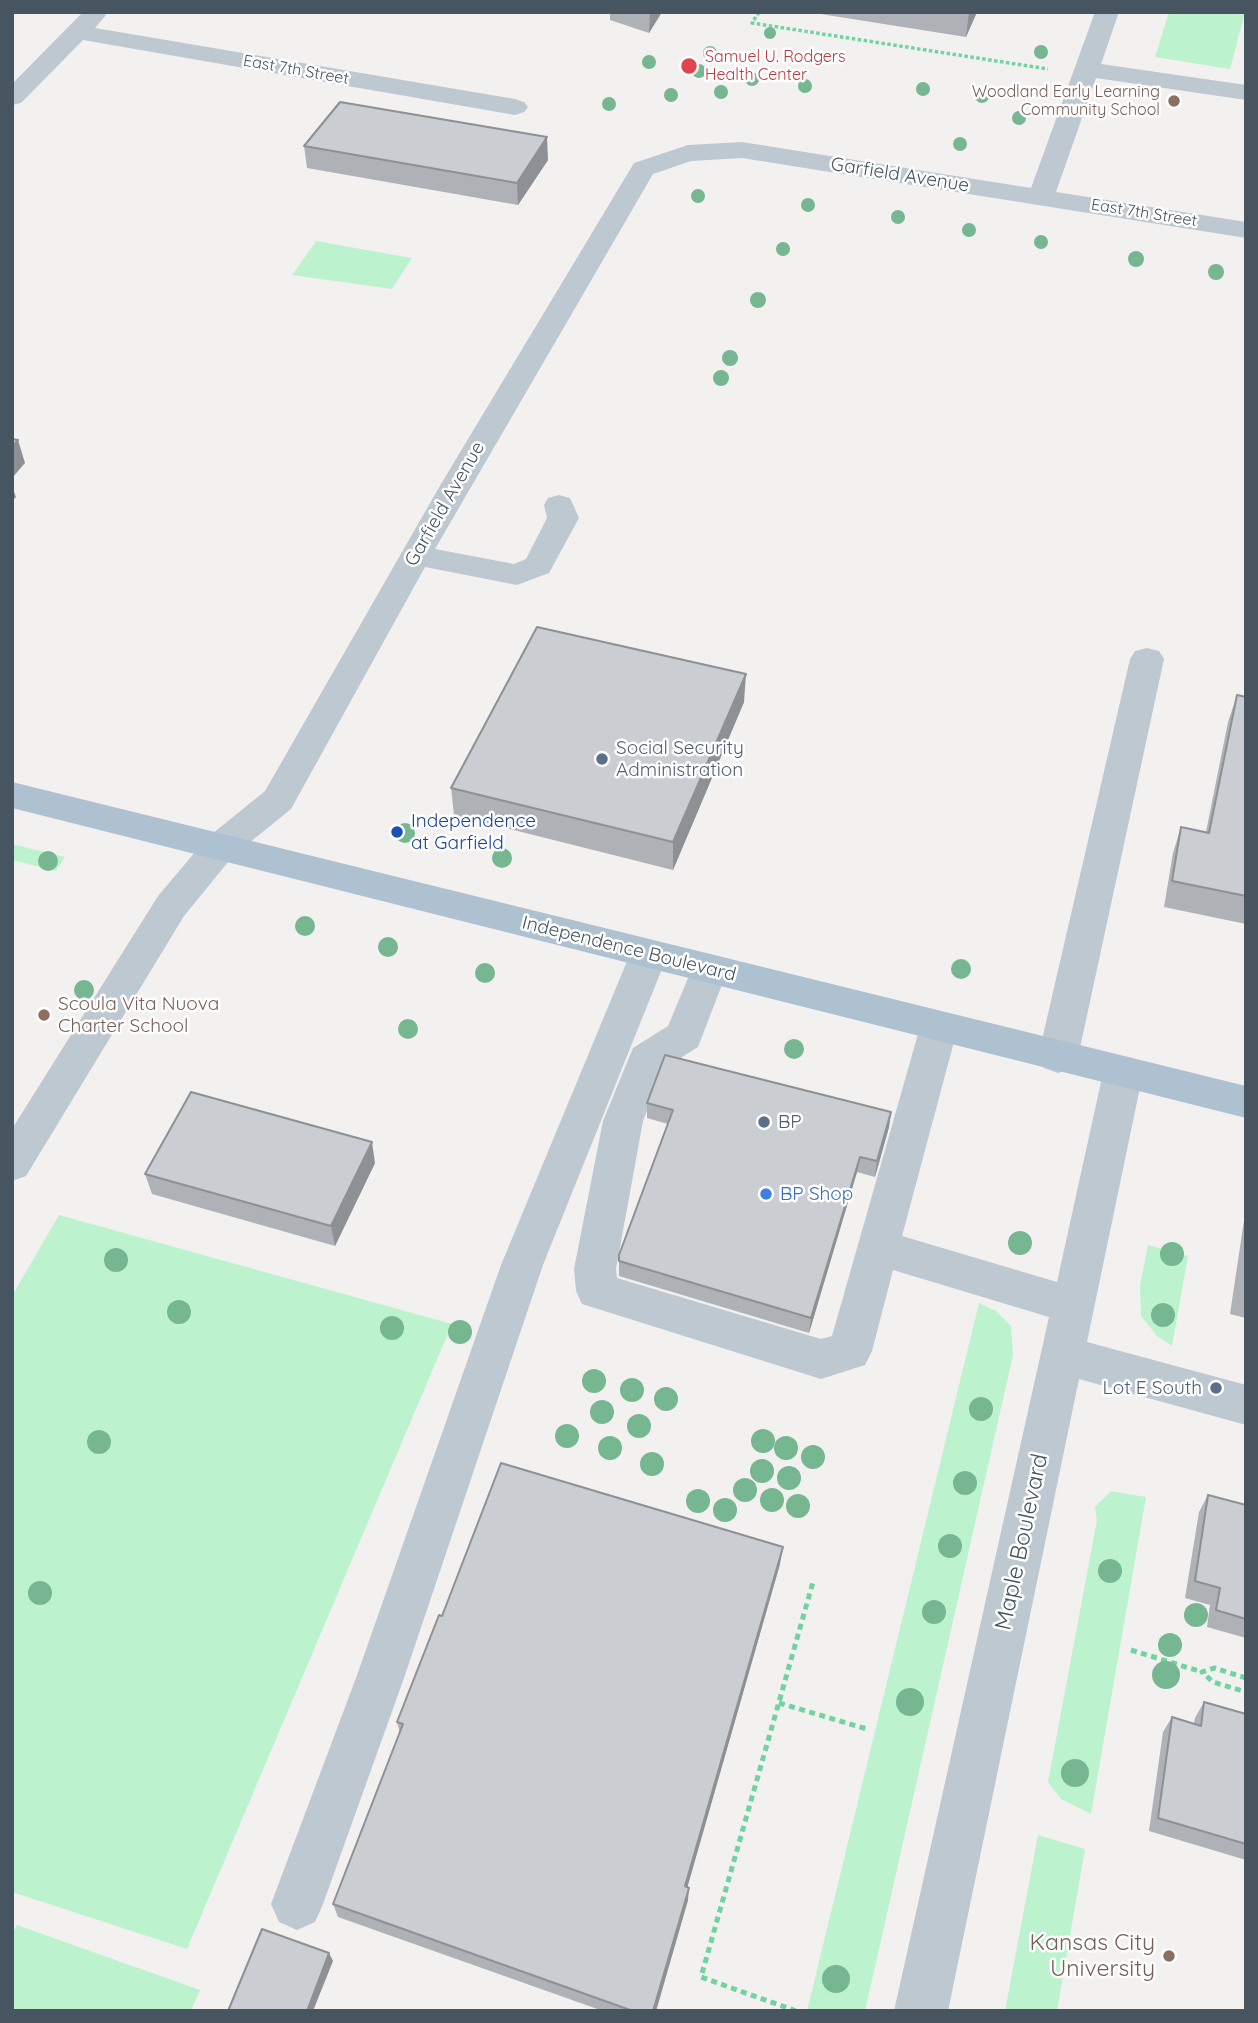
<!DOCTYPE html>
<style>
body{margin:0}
#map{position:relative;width:1258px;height:2023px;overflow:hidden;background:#f3f0f0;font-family:Quicksand,sans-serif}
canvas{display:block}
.frame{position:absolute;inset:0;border:14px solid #46555f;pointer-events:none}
</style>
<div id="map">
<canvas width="1258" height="2023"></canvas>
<div class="frame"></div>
</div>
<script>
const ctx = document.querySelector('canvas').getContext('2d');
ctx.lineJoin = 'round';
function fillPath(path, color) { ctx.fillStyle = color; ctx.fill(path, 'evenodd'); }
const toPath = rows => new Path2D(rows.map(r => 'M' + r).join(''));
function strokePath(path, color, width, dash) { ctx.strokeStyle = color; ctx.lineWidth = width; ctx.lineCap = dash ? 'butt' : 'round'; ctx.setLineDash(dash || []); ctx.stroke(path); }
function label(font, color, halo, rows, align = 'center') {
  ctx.font = font + ' Quicksand,sans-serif'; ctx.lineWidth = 5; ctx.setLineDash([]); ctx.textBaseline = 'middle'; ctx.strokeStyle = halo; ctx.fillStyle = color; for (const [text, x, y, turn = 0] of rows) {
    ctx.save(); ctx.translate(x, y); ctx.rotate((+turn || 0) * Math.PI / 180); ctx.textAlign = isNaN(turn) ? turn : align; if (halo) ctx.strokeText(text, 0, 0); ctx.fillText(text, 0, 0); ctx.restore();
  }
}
const green = toPath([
 [1169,12,1245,12,1230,69,1155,57],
 [316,241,412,258,392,289,292,275],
 [12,844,65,857,56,871,12,860],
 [59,1215,452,1324,187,1949,12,1892,12,1296],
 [1148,1245,1188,1256,1172,1346,1157,1336,1141,1316,1140,1286],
 [979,1303,996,1311,1011,1326,1013,1355,865,2011,807,2011],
 [1111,1491,1146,1497,1091,1814,1061,1799,1048,1782,1097,1520,1095,1507],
 [1038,1835,1085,1849,1057,2011,1005,2011],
 [17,1925,200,1990,191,2011,12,2011,12,1935]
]);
const pathFar1 = toPath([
 [759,12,752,23,1048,69]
]);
const path = toPath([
 [1131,1650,1202,1672],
 [1246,1678,1214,1668,1202,1672,1213,1682,1246,1692],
 [779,1703,867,1729],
 [796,2011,701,1977,813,1582]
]);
const minor = toPath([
 [83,12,104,12,106,15,95,28,515,99,524,102,528,107,524,112,515,115,83,40,21,103,12,105,12,84,83,12],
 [1095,12,1119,12,1101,64,1246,85,1246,100,1096,78,1056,192,1246,222,1246,238,742,158,691,161,653,174,435,549,514,564,526,559,547,518,544,505,548,498,559,495,570,498,579,518,549,573,517,585,425,567,291,809,233,856,184,916,26,1176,12,1181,12,1129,158,896,207,838,265,791,441,484,634,163,688,145,742,142,1031,188,1095,12],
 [1147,648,1159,651,1164,659,1078,1057,1072,1068,1058,1073,1044,1068,1038,1057,1130,659,1135,651,1147,648],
 [649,939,662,944,668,954,543,1265,404,1678,323,1904,315,1922,297,1930,279,1922,271,1904,356,1678,501,1265,630,954,636,944,649,939],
 [709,954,722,959,728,969,698,1047,663,1069,643,1121,616,1269,617,1278,821,1339,832,1336,920,1027,925,1016,939,1012,953,1016,958,1027,902,1236,1057,1282,1103,1073,1109,1062,1123,1057,1137,1062,1143,1073,1087,1342,1246,1385,1246,1425,1079,1379,948,2011,894,2011,1049,1317,893,1270,872,1351,865,1365,821,1379,582,1304,576,1291,574,1269,603,1121,633,1048,668,1026,696,959,709,954]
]);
const major = toPath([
 [12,782,1246,1086,1246,1118,12,808,12,782]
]);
const trees = [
 [770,33,6],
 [1041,52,7],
 [710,53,7],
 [649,62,7],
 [699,71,7],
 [752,79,7],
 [805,86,7],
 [923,89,7],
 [721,92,7],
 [671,95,7],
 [982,96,7],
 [609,104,7],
 [1019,118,7],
 [960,144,7],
 [698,196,7],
 [808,205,7],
 [898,217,7],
 [969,230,7],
 [1041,242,7],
 [783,249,7],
 [1136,259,8],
 [1216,272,8],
 [758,300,8],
 [730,358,8],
 [721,378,8],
 [405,833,10],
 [502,858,10],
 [48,861,10],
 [305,926,10],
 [388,947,10],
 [961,969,10],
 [485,973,10],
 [84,990,10],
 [408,1029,10],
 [794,1049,10],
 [1020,1243,12],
 [1172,1254,12],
 [116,1260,12],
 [179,1312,12],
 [1163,1315,12],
 [392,1328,12],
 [460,1332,12],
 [594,1381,12],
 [632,1390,12],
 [666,1399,12],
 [981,1409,12],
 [602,1412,12],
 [639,1426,12],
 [567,1436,12],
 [763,1441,12],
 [99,1442,12],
 [610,1448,12],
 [786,1448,12],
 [813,1457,12],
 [652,1464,12],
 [762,1471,12],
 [789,1478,12],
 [965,1483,12],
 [745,1490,12],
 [772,1500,12],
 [698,1501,12],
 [798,1506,12],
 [725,1510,12],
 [950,1546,12],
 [1110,1571,12],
 [40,1593,12],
 [934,1612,12],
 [1196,1615,12],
 [1170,1645,12],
 [1166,1675,14],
 [910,1702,14],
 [1075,1773,14],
 [836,1979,14]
];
const wall = toPath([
 [610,12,662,12,649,33,610,20],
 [808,12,977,12,966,37],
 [304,146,548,160,518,205,307,168],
 [1237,695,1246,697,1246,924,1164,907,1173,853,1181,827,1206,832,1228,722],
 [744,702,673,870,454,815,451,788],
 [647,1103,891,1112,889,1127,875,1177,857,1172,809,1333,619,1276,619,1255,668,1124,647,1118],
 [375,1163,335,1246,152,1194,145,1174],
 [1246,1207,1246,1318,1230,1314],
 [1208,1495,1246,1505,1246,1638,1207,1627,1210,1605,1185,1598,1199,1512],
 [780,1564,687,1887,688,1900,656,2011,603,2011,338,1917,333,1904,400,1733,397,1722,442,1616],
 [1204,1702,1246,1714,1246,1860,1149,1831,1163,1732,1172,1717,1194,1723,1195,1718]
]);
const shadedWall = toPath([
 [650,12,662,12,649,33],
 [969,12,977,12,966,37],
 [547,137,548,160,518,205,517,183],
 [18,440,25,463,12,478,12,447],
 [12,486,16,497,12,501],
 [746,674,744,702,673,870,673,842],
 [891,1112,889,1127,875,1177,877,1161],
 [372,1142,375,1163,335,1246,331,1226],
 [860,1157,857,1172,809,1333,811,1318],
 [783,1547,780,1564,684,1899,685,1886],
 [689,1888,688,1900,656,2011,653,2011],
 [329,1953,333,1961,313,2011,307,2011]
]);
const building = toPath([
 [340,102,547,137,517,183,304,146,340,102],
 [12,439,18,440,12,447,12,439],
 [537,627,746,674,673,842,451,788,537,627],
 [1237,695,1246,697,1246,896,1172,881,1181,827,1209,833,1237,695],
 [665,1055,891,1112,877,1161,860,1157,811,1318,619,1261,619,1255,673,1110,647,1103,665,1055],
 [191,1092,372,1142,331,1226,145,1174,191,1092],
 [501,1463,783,1547,685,1886,689,1888,653,2011,633,2011,333,1904,403,1724,397,1722,439,1615,442,1616,501,1463],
 [1208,1495,1246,1505,1246,1619,1216,1610,1220,1588,1195,1581,1208,1495],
 [1204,1702,1246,1714,1246,1844,1158,1818,1172,1717,1201,1726,1204,1702],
 [262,1929,329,1953,307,2011,228,2011,262,1929]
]);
const markers = [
 [689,66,9,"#e0444e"],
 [1174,101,7,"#8d6e63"],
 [602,759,7,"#5c6f8a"],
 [397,832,7,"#1a4fb4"],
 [44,1015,7,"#8d6e63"],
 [764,1122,7,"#5c6f8a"],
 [766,1194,7,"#3f7fe0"],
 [1216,1388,7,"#5c6f8a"],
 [1169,1956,7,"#8d6e63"]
];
const farHealthnames = [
 ["Samuel U. Rodgers",705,57],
 ["Health Center",705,75]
];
const farStreetnames = [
 ["East 7th Street",296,70,10],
 ["East 7th Street",1144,213,9]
];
const farEducationnames = [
 ["Woodland Early Learning",1160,92],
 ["Community School",1160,110]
];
const streetNames = [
 ["Garfield Avenue",900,175,9],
 ["Garfield Avenue",445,504,-60],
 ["Independence Boulevard",629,949,14]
];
const serviceNames = [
 ["Social Security",616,748],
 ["Administration",616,770],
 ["BP",778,1122],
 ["Lot E South",1202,1388,"right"]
];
const transitNames = [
 ["Independence",411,821],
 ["at Garfield",411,843]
];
const educationNames = [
 ["Scoula Vita Nuova",58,1004],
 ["Charter School",58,1026]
];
const shopNames = [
 ["BP Shop",780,1194]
];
const nearStreetnames = [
 ["Maple Boulevard",1022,1542,-78]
];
const nearEducationnames = [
 ["Kansas City",1155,1943],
 ["University",1155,1969]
];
fillPath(green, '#bcf3ce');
strokePath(pathFar1, '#71d49e', 3.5, [3.5, 2.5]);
strokePath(path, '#71d49e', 5, [6, 4.5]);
fillPath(minor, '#bdc8d0');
fillPath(major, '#aec1d1');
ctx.fillStyle = '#76b792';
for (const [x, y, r] of trees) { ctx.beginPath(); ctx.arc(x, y, r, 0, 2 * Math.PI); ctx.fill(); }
fillPath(wall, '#aeb1b5');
fillPath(shadedWall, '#8d9094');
fillPath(building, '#caced3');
strokePath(building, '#8d9094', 2);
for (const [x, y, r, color] of markers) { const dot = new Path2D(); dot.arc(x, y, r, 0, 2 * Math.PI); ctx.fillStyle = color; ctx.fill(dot); strokePath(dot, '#fff', 2.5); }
label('16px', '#be3a42', '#fff', farHealthnames, 'left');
label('16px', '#46555f', '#fff', farStreetnames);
label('16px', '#785e54', '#fff', farEducationnames, 'right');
label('19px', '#46555f', '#fff', streetNames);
label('19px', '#4e5e75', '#fff', serviceNames, 'left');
label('19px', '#164399', '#fff', transitNames, 'left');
label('19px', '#785e54', '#fff', educationNames, 'left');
label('19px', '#366cbe', '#fff', shopNames, 'left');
label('23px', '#46555f', '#fff', nearStreetnames);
label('23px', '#785e54', '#fff', nearEducationnames, 'right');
</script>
